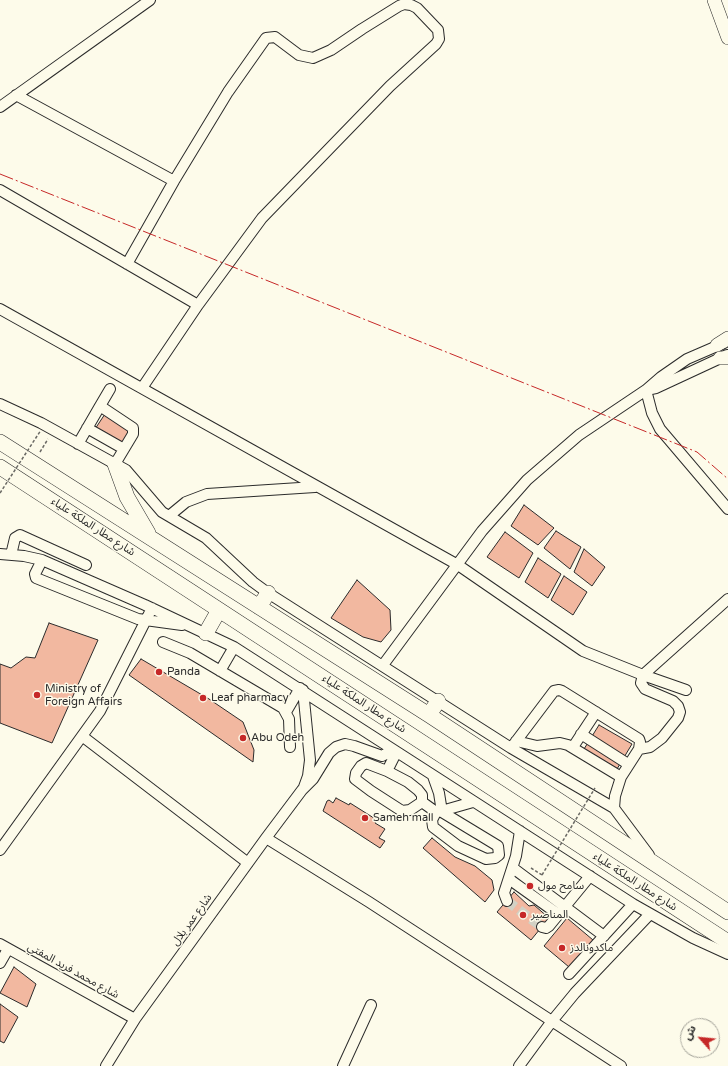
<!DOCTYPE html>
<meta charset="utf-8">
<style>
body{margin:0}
#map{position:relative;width:728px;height:1066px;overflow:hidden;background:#fdfbea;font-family:"Varela Round","Noto Sans Arabic",sans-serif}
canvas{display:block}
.north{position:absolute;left:680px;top:1018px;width:40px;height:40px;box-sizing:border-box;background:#fdfbea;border:1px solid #a9a89e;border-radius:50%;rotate:297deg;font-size:11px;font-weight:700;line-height:16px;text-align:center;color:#2b2b2b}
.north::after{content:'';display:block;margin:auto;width:14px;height:18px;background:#c62828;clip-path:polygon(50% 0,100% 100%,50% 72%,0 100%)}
</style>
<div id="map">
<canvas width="728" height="1066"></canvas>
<div class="north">ش</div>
</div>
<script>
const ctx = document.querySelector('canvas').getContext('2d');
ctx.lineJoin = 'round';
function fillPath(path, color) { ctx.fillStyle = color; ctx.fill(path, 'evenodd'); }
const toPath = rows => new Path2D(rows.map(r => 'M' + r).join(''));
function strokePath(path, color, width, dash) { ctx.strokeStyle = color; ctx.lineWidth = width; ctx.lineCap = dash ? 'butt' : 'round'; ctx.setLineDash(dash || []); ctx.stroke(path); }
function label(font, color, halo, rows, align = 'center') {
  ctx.font = font + ' "Varela Round","Noto Sans Arabic",sans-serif'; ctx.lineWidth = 3; ctx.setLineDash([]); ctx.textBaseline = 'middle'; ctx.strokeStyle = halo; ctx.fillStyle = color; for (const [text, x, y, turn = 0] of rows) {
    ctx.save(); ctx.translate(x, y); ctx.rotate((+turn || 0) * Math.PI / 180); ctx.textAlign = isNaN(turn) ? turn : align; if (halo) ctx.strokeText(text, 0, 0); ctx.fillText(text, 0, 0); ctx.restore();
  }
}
const building = toPath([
 [105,414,131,430,122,446,95,429,105,414],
 [524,505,554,528,538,545,511,526,524,505],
 [556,531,581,547,570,569,544,548,556,531],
 [505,532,533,553,519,578,487,557,505,532],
 [584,549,605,567,592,586,574,572,584,549],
 [538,558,561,574,548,598,525,582,538,558],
 [564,576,587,592,573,615,551,600,564,576],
 [357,580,390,610,391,630,381,642,363,637,331,618,357,580],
 [49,623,98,640,52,743,0,723,0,664,11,668,26,657,35,658,49,623],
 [141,659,209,699,243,722,254,750,253,762,129,675,141,659],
 [599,725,632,744,617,769,584,749,599,725],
 [336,798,349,805,350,803,377,820,375,823,385,829,379,838,385,841,380,848,323,811,327,801,329,800,333,803,336,798],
 [432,838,455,857,475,866,492,880,494,890,485,902,423,848,432,838],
 [514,892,529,906,534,905,549,918,531,940,497,912,514,892],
 [567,918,593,940,569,967,544,946,567,918],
 [14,967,36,984,27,1007,0,993,14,967],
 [0,1004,18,1017,4,1043,0,1041,0,1004]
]);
const minorTunnel = toPath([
 [507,901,542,927]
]);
const path = toPath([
 [40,452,48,439],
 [531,868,542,875]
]);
const minor = toPath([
 [16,95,174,181],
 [0,107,150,0],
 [0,190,198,305],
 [127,264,174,181,228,92,266,38,275,37,299,55,313,58,331,50,362,29,399,6,404,4,411,5,417,8,438,30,439,39,436,44,390,86,262,218,198,305,142,388],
 [0,309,458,565,583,651,643,675,686,690],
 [646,390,652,413,660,429,728,509],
 [646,390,656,388,727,355],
 [0,404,41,423,126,470,162,512,206,538,253,582,268,593,511,748,614,808,649,855],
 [100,406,110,389],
 [87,428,124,449],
 [78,444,100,406,133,428,133,434,115,464],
 [169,516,186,502,207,494,315,487],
 [0,554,24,556,42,560,145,605,234,647,633,904,693,938,728,954],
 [11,555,15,538,20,535,86,565],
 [42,560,35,574,36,578,138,619,182,625],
 [163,642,190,653,283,708,289,719,290,747],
 [383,665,482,531,527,480,579,435,646,390,661,377,687,359,724,343],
 [220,671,234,647],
 [303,690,310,760,308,776,304,787],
 [286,712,300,688],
 [581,734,628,764],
 [82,736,248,863],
 [516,741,537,746,560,743,568,745,621,777],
 [573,747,596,712],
 [511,748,554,691,559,690,562,691,639,739,640,742,639,749,621,777,615,796,614,808],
 [639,749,650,747,662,738,678,718,680,712,678,706,673,701,645,689,641,683,643,675,728,599],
 [396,753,387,771,408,782,418,790,422,795,422,802],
 [387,771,366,763,361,766,356,773,355,779,371,791,402,811,410,810,422,802,436,812,432,820,433,827,458,846,486,859,495,858,499,855,498,846,442,812],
 [433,776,439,793,442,812],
 [438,812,473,802],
 [266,838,369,902,621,1066],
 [0,850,100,711,152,608],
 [513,868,604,936],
 [509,879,558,914],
 [507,901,504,893,516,856,520,831],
 [542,927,546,928,549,926,590,876],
 [0,944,135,1019],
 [0,963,8,949],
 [569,974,633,904],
 [106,1066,135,1019,266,838,302,790,313,779,329,753,336,747,345,744,354,746,382,756,393,750],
 [343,1066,371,1005],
 [519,1066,552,1021,575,993,650,914]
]);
const major = toPath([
 [714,0,728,38],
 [717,345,728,338],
 [720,358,728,358]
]);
const highway = toPath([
 [0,442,429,715,728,912],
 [115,464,127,497,148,533],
 [0,467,728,942],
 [259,607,268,593],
 [206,633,219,610],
 [429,715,438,701]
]);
const pathBridge = toPath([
 [0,493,41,430],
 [542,875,595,788]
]);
const power = toPath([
 [0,174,697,452,728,479]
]);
const markers = [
 [159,672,4,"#c62828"],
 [37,695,4,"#c62828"],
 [203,698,4,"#c62828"],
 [243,738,4,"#c62828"],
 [365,818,4,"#c62828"],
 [530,886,4,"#c62828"],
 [523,915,4,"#c62828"],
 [562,948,4,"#c62828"]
];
const streetNames = [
 ["شارع مطار الملكة علياء",93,527,33],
 ["شارع مطار الملكة علياء",364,704,33],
 ["شارع مطار الملكة علياء",635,882,33],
 ["شارع عمر بلال",192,920,-54],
 ["شارع محمد فريد المفتي",73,971,29]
];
const poiNames = [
 ["Panda",167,672],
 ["Ministry of",45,689],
 ["Foreign Affairs",45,702],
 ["Leaf pharmacy",211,698],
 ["Abu Odeh",251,738],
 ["Sameh mall",373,818],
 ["سامح مول",538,886],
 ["المناصير",531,915],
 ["ماكدونالدز",570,948]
];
fillPath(building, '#f2b8a0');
strokePath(building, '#2b2b2b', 1);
strokePath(minorTunnel, '#d3d1c4', 10, [10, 5]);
strokePath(minor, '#2b2b2b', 12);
strokePath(major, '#2b2b2b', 14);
strokePath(highway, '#2b2b2b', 16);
strokePath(path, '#6a6964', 1.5, [3, 2]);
strokePath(minor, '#fdfbea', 10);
strokePath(major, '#fdfbea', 13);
strokePath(highway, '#fdfbea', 15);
strokePath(pathBridge, '#6a6964', 1.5, [3, 2]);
strokePath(power, '#c62828', 1, [14, 3, 2, 3]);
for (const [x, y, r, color] of markers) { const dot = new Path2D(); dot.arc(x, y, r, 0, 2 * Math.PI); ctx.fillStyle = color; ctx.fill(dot); strokePath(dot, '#fdfbea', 1.5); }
label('11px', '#2b2b2b', '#fdfbea', streetNames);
label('11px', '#2b2b2b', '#fdfbea', poiNames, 'left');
</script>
